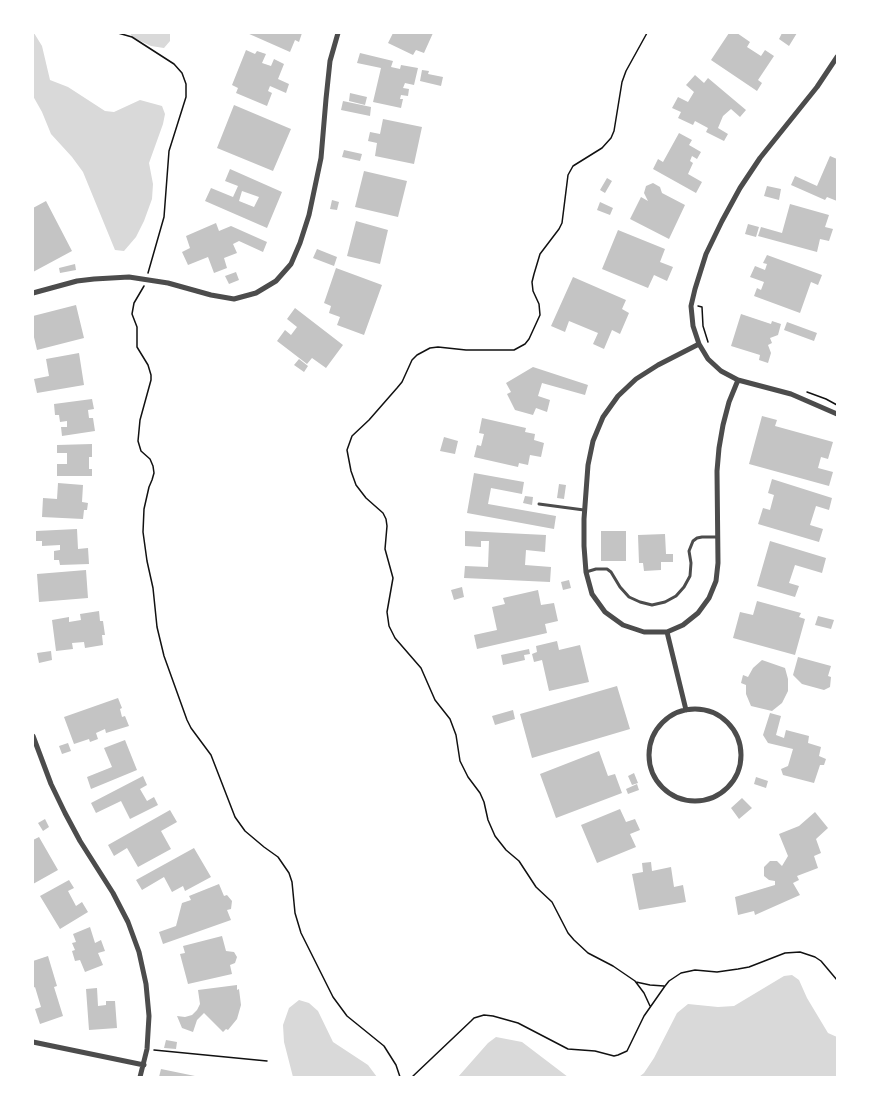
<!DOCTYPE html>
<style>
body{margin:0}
#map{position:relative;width:870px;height:1110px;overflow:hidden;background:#fff;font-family:"Source Serif 4",serif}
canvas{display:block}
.frame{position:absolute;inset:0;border:34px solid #fff;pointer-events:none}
</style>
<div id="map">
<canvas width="870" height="1110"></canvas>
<div class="frame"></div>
</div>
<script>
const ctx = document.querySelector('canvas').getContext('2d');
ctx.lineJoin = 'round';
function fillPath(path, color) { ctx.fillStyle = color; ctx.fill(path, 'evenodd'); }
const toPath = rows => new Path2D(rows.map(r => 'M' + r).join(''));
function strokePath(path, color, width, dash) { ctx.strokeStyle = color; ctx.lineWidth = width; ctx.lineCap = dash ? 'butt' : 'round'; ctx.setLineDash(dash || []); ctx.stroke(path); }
const water = toPath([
 [33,33,34,33,42,46,50,80,68,87,105,111,114,112,140,100,162,106,165,114,163,124,149,163,153,184,152,199,144,221,136,237,124,251,115,250,83,172,72,157,51,134,42,112,33,96],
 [130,33,170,33,170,41,164,48,151,46,132,37],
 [792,975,799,980,807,998,828,1033,837,1037,837,1077,639,1077,644,1073,654,1058,677,1013,688,1004,718,1007,734,1006,784,976],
 [299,1000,309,1003,318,1011,333,1042,368,1065,377,1077,293,1077,284,1042,283,1025,289,1008],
 [496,1037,522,1042,568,1077,458,1077,488,1043]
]);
const building = toPath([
 [247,33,302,33,299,42,295,40,290,52],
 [393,33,433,33,424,53,416,50,413,55,388,43],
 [729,33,737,33,750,42,747,47,761,56,765,50,774,56,758,80,762,83,757,91,711,60],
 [782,33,797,33,789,46,779,39],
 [246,50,255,54,257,51,266,54,262,63,271,66,274,59,284,64,278,79,289,84,286,93,270,86,268,91,272,93,267,106,236,93,238,88,232,85],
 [360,53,393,61,391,67,400,69,401,65,418,68,414,85,405,83,403,88,409,89,408,96,401,95,400,99,403,99,401,108,373,102,381,68,357,63],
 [422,70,429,71,428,74,443,77,441,86,420,81],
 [695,75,704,83,708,78,746,110,740,117,731,109,723,116,718,128,728,134,724,141,706,132,708,128,695,121,693,125,678,118,681,112,672,108,678,97,688,102,694,92,686,85],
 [350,93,367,97,365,105,349,101],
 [343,101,371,107,370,116,341,110],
 [234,105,291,129,273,171,217,148],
 [383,119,422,127,414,164,375,156,377,143,368,141,370,132,380,134],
 [679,133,692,140,689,145,701,152,697,159,692,156,690,161,693,163,688,174,702,182,696,193,653,169,658,159,663,162],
 [344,150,362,154,360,161,342,157],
 [830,156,837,159,837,201,827,197,825,200,791,185,795,176,817,186],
 [230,169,282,192,267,228,205,201,211,188,233,197,238,186,225,181],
 [242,191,259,197,254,207,239,201],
 [364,171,407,181,398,217,355,207],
 [607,178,612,181,605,193,600,190],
 [653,183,660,187,662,193,685,205,669,239,630,219,641,197,648,201,644,193,646,186],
 [767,186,781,189,779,200,764,196],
 [332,200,339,202,337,210,330,209],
 [46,201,72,251,33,272,33,208],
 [600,202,613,208,610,215,597,210],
 [790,204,829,215,825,227,833,229,829,241,820,239,817,252,758,236,761,227,782,233],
 [356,221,388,230,380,264,347,256],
 [216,223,219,231,231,226,267,242,263,252,239,241,233,244,237,253,224,258,227,268,214,273,208,257,188,265,182,252,190,248,186,236],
 [748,224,759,227,756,237,745,234],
 [618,230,665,249,660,262,673,267,667,281,654,275,648,288,602,269],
 [317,249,337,257,334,266,313,258],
 [767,255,822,275,818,285,811,282,800,313,754,296,757,288,761,290,764,282,750,277,755,266,765,270,767,264,763,263],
 [75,264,76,270,60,273,59,268],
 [336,268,382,285,364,335,337,325,340,317,329,313,331,306,324,303],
 [236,272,239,280,229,284,225,276],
 [573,277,626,300,622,309,629,313,620,334,612,330,604,349,593,344,598,333,569,321,565,332,551,326],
 [76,305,84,338,37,350,33,333,33,316],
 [295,308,343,345,326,368,312,358,307,364,277,341,285,330,291,335,297,327,287,319],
 [741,314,771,324,772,321,781,324,778,335,770,338,772,343,768,345,771,353,768,363,759,360,760,355,731,346],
 [787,322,817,333,814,341,784,330],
 [79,353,84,385,37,393,34,379,49,376,46,359],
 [299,359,308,366,304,372,294,365],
 [533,367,588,385,585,395,542,383,538,396,550,400,547,412,536,408,533,415,515,410,507,394,511,392,506,383],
 [92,399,94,409,88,410,89,418,93,418,95,431,62,436,61,427,67,427,67,421,60,422,59,415,55,415,54,404],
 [762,416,777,420,775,426,833,442,828,459,821,457,818,468,833,472,829,486,749,464],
 [482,418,526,428,525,432,535,434,534,440,544,443,541,457,530,455,528,465,519,463,518,467,474,457,477,445,481,446,484,434,479,433],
 [444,437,458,441,455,454,440,451],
 [92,444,92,457,89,457,89,469,92,469,92,476,57,476,57,464,67,464,67,453,57,453,57,445],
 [474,473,524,482,522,494,491,488,488,504,556,516,554,529,467,513],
 [772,479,832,498,829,510,816,506,810,525,823,529,819,542,758,524,763,508,770,510,774,495,768,493],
 [58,483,83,485,82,502,88,503,87,510,84,510,83,519,42,517,43,498,57,499],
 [559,484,566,485,564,499,557,498],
 [525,496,533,497,532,505,523,503],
 [77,529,78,549,88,548,89,564,60,565,59,560,54,560,54,551,60,550,60,545,42,546,42,541,36,541,36,531],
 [465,531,546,535,545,552,526,550,525,565,551,567,550,582,464,578,465,566,488,567,489,541,481,541,481,547,465,546],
 [601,531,626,531,626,561,601,561],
 [665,534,666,554,673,554,673,562,661,562,661,570,644,571,643,563,639,563,638,535],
 [770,541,826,558,822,573,795,565,789,583,799,586,795,597,757,586],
 [86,570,88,598,39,602,37,574],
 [569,580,571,588,563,590,561,582],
 [462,587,464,597,454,600,451,590],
 [538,590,541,605,554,603,558,621,545,624,547,633,477,649,474,635,497,630,492,607,505,604,503,598],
 [757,601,801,613,799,617,805,619,795,655,733,638,740,612,753,615],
 [99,611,100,621,103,621,105,635,102,635,103,645,85,648,84,642,72,643,73,649,56,651,52,620,69,617,69,622,81,620,80,614],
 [818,616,834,620,831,629,815,625],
 [557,641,559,650,580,645,589,682,549,691,542,660,534,662,532,654,537,652,536,646],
 [529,649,530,654,524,655,525,660,503,665,501,655],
 [51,651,52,660,39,663,37,653],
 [798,657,831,666,828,676,831,677,830,687,824,690,802,684,793,675],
 [762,660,785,668,788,679,788,691,782,703,772,711,751,706,746,694,746,685,741,683,743,675,748,677,753,668],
 [617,686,630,729,532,758,520,714],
 [118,698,122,708,120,709,122,717,125,716,129,726,106,733,105,729,96,733,98,739,90,742,89,739,74,744,64,717],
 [513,710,515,719,495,725,492,716],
 [770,713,781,716,776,735,784,738,786,730,809,736,808,743,821,747,819,756,826,759,824,765,820,765,814,783,783,775,781,769,788,766,793,749,768,743,763,735],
 [125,740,137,770,91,789,87,777,112,767,104,748],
 [68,743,71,751,62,754,59,746],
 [599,751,608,776,615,774,622,793,556,818,540,774],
 [634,773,638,783,632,785,628,776],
 [143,776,147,785,140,789,147,801,154,797,158,805,130,819,121,801,96,813,91,803],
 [756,777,768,781,766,788,754,784],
 [637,784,639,790,628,794,626,789],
 [742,798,752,808,739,819,731,808],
 [620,809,626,822,635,819,640,830,630,834,636,847,597,863,581,825],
 [170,810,177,822,161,831,171,849,138,867,127,848,114,856,108,845],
 [815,812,828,828,816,839,821,853,814,856,818,868,797,876,799,880,793,883,800,895,755,915,754,911,738,915,735,897,775,885,775,881,769,880,764,876,764,867,770,861,777,861,782,866,788,856,779,834,799,826],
 [45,819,49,827,43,831,38,823],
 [39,837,58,870,33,884,33,840],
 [194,848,211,877,185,891,183,886,172,892,164,877,142,890,136,880],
 [651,862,652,871,671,867,674,887,683,885,686,902,639,910,632,874,643,872,642,863],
 [69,880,74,888,68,891,76,906,82,902,88,912,60,929,40,896],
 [219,884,224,896,227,895,232,901,231,909,227,910,231,920,163,944,159,932,176,926,182,903,191,900,189,896],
 [90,927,95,943,101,940,105,951,98,953,103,965,85,972,80,960,75,961,72,951,75,950,72,943,76,942,73,934],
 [222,936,226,951,234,952,237,957,235,963,230,965,232,974,188,984,180,954,185,953,183,946],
 [48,956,57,986,54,987,63,1016,40,1024,35,1009,41,1007,35,987,33,988,33,961],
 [237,985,237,990,239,989,241,1005,237,1019,228,1030,226,1029,223,1032,204,1013,197,1020,193,1032,182,1028,177,1016,185,1017,192,1015,197,1010,200,1004,198,990],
 [97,988,98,1006,106,1005,106,1001,115,1001,117,1028,89,1030,86,989],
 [166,1040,177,1042,176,1049,164,1048],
 [161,1069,195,1076,195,1077,159,1077]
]);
const path = toPath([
 [104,33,115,33],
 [118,33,132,37,174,64,182,73,186,84,186,97,169,151,164,217,148,273],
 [647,33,626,71,622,82,614,131,611,138,602,148,573,166,568,175,562,223,559,229,540,254,534,274,532,282,533,291,539,304,540,315,529,339,525,344,514,350,466,350,438,347,430,348,417,355,412,360,402,382,397,388,369,420,352,436,347,450,351,471,356,485,366,498,383,513,386,519,387,526,385,549,393,578,387,612,389,626,395,638,421,668,435,700,450,719,456,735,460,761,468,777,480,793,484,802,488,820,495,836,506,850,519,861,536,887,552,902,568,933,574,940,588,953,613,966,635,981,644,993,650,1006],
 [144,286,134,303,132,314,137,327,137,347,148,365,151,375,151,380,140,420,138,441,141,451,150,459,153,466,154,473,152,480,149,487,144,509,143,532,147,561,153,588,157,627,164,656,187,720,191,728,211,755,235,817,245,831,264,847,278,857,289,873,292,882,295,913,301,933,333,997,347,1016,384,1046,396,1065,400,1077],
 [698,306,702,307,703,326,708,342],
 [807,392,826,399,837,405],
 [636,982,650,985,664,986],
 [154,1050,267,1061],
 [412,1077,471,1021,474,1018,484,1015,493,1016,518,1023,568,1049,595,1051,614,1056,618,1055,627,1051,644,1016,665,986,669,981,681,973,695,970,717,972,738,969,749,967,785,953,800,952,815,957,821,961,837,980]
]);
const service = toPath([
 [539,504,584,510],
 [586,572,596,569,607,569,611,572,620,587,629,597,640,602,652,605,665,602,676,596,684,587,690,576,691,563,689,551,693,541,697,538,702,537,717,537]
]);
const minor = toPath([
 [837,57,817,87,760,158,740,188,722,221,706,254,695,289,691,306,693,326,699,344,708,359,721,371,738,380,791,394,837,414],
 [33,293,77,281,94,279,129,277,168,283,211,295,234,299,256,293,276,281,291,264,300,243,309,215,321,158,326,99,330,61,338,33],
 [699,344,658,365,636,379,618,396,603,417,593,441,588,465,584,519,584,546,586,572,592,594,605,612,623,625,644,632,667,632,683,625,698,613,709,598,716,581,718,563,717,471,719,448,723,425,729,402,738,380],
 [667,632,686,710],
 '649 755a46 46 0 1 1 92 0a46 46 0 1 1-92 0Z',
 [33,736,51,784,65,813,80,841,113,893,128,922,139,952,146,984,149,1016,147,1049,140,1077],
 [33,1042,144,1065]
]);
fillPath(water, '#d9d9d9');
fillPath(building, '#c4c4c4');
strokePath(path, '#111', 1.5);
strokePath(service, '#4c4c4c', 3);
strokePath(minor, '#4c4c4c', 5);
</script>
